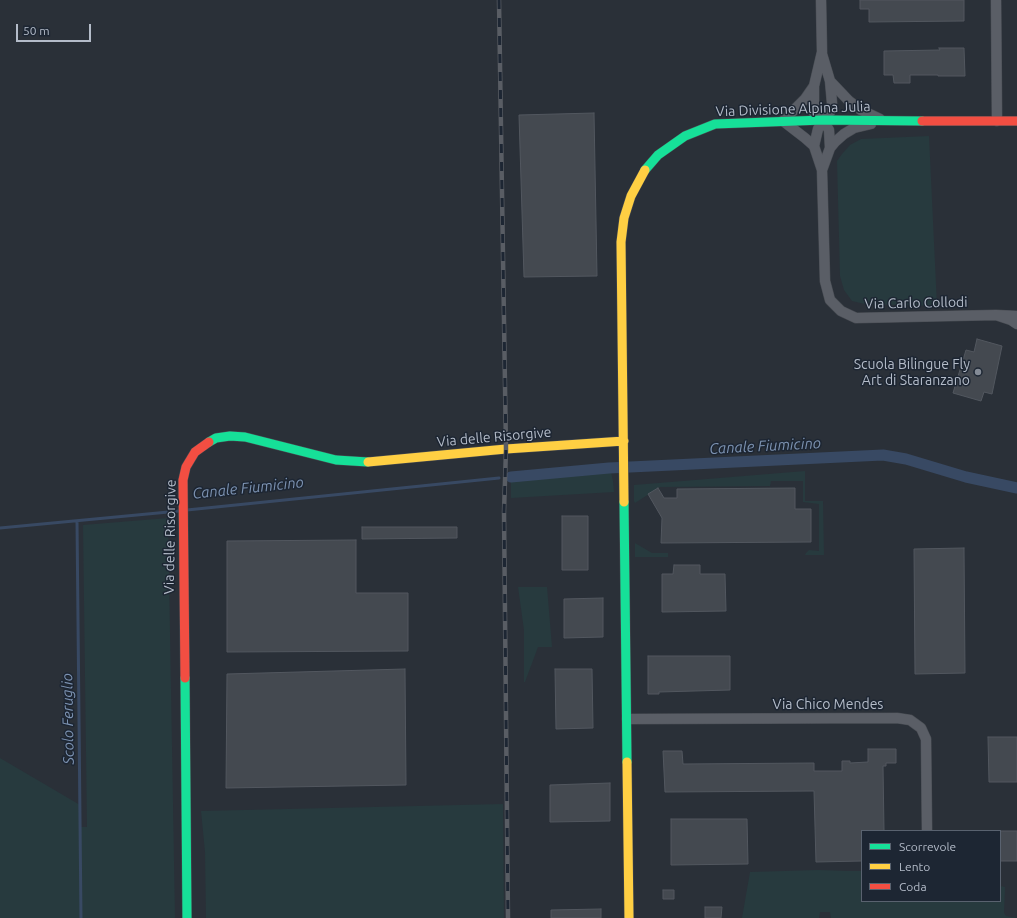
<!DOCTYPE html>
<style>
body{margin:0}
#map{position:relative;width:1017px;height:918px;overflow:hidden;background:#2a3038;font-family:Ubuntu,sans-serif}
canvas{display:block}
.legend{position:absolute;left:861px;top:830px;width:140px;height:72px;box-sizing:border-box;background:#1d2633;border:1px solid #59626f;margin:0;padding:5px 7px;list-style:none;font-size:12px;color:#b4bcc9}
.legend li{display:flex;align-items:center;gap:8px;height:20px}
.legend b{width:20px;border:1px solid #59626f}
.scale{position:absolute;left:16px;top:24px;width:75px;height:18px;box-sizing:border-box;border:2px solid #b4bcc9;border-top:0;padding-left:5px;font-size:12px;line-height:14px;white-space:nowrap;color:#b4bcc9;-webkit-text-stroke:3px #1d2633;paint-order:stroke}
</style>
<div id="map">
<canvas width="1017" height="918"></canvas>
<ul class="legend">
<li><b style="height:5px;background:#16e098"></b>Scorrevole</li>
<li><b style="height:5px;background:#ffcf43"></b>Lento</li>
<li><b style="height:5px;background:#f24e42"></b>Coda</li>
</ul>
<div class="scale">50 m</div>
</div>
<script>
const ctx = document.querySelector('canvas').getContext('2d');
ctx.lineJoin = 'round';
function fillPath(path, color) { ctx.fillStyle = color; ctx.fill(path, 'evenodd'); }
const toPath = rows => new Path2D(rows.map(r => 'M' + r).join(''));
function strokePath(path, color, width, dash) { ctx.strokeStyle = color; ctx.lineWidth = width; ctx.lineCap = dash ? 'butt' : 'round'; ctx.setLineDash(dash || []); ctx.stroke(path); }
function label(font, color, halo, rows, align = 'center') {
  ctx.font = font + ' Ubuntu,sans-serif'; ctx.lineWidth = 3; ctx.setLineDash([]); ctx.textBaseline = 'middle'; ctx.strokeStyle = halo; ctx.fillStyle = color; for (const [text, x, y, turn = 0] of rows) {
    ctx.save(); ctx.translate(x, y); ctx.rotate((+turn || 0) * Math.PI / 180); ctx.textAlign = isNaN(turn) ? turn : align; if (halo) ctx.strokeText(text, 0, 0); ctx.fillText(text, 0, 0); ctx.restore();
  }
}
const green = toPath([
 [929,136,937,306,865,304,852,301,844,290,840,276,837,161,842,154,850,145,861,139],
 [805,471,805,501,823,501,824,555,805,555,806,553,809,550,819,551,819,504,803,502,803,481,771,481,770,486,660,487,635,503,634,501,634,485],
 [611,472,613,481,614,492,511,498,511,480],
 [168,518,175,918,0,918,0,758,80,805,81,827,87,827,83,525],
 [635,543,652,553,668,553,668,557,635,557],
 [518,587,547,587,552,647,538,647,525,682,524,682,524,630],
 [503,804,504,918,206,918,205,852,201,811],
 [818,870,847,871,862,871,862,901,1000,901,1000,886,1005,887,1004,913,1006,916,1017,918,831,918,830,912,820,912,819,918,742,918,750,872]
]);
const stream = toPath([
 [187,510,499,478],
 [77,521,81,918],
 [0,528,179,511]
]);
const canal = toPath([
 [511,477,609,468,883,455,906,459,966,477,1017,488]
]);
const building = toPath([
 [860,0,964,0,964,21,869,22,869,9,860,9,860,0],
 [939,48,964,48,965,76,938,76,938,75,910,75,910,83,894,83,893,75,884,75,884,51,940,50,939,48],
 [594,113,597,276,524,277,519,115,594,113],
 [977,339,1002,346,992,394,984,392,981,401,953,393,966,350,974,352,977,339],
 [658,488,664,498,677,498,677,489,795,488,795,509,811,509,811,542,661,543,662,518,648,494,658,488],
 [562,516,588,516,588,570,562,570,562,516],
 [362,527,457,527,457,538,362,539,362,527],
 [356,540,356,593,408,593,408,651,227,652,227,541,356,540],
 [964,548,965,673,915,674,914,549,964,548],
 [674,565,700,565,700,574,725,574,726,611,662,612,662,574,673,574,674,565],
 [603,598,603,637,564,638,564,599,603,598],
 [648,656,730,656,730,690,659,692,659,694,648,694,648,656],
 [405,669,406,785,226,788,227,674,405,669],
 [555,669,592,669,593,728,556,729,555,669],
 [988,737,1017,737,1017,782,989,782,988,737],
 [868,749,896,749,896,763,886,763,886,766,883,766,884,831,862,831,862,861,816,862,814,791,665,792,663,751,682,751,683,764,814,763,814,771,842,771,842,761,850,761,850,763,868,762,868,749],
 [610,783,610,821,550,822,550,785,610,783],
 [671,819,747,819,748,864,671,865,671,819],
 [1000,831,1017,831,1017,861,1000,861,1000,831],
 [663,890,674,890,674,899,663,899,663,890],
 [705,907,722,907,721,918,705,918,705,907],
 [601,909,601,918,551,918,551,910,601,909]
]);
const street = toPath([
 [821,0,822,52,814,86,805,99,783,121,805,138,814,146,822,170,825,281,830,300,841,311,856,318,996,315],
 [996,0,997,121],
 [822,54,830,81,849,101,861,110,880,119],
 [814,86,814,113,823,120,829,130,830,148],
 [814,146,818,129,823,120,830,112,832,103,830,81],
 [822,170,830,148,835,142,844,134,854,128,871,124],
 [1017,316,996,315,1011,320,1017,324],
 [627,719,897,718,910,720,921,728,926,739,927,831]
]);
const fast = toPath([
 [645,170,658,155,685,136,715,124,823,120,922,121],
 [209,442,216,438,230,436,245,437,336,460,368,462],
 [624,502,627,762],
 [185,678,187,918]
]);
const slow = toPath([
 [368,462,506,449,624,441],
 [624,502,621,242,624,218,631,196,645,170],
 [627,762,629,918]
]);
const jam = toPath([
 [922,121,1017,121],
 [185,678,183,480,186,467,195,452,209,442]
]);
const rail = toPath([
 [499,0,506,449,504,512,508,918]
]);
const markers = [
 [978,372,4,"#848b96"]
];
const streetNames = [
 ["Via Divisione Alpina Julia",793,109,-2],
 ["Via Carlo Collodi",916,303,-1],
 ["Via delle Risorgive",494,437,-5],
 ["Via delle Risorgive",170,537,-89],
 ["Via Chico Mendes",828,704]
];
const poiNames = [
 ["Scuola Bilingue Fly",970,364],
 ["Art di Staranzano",970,380]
];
const waterNames = [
 ["Canale Fiumicino",765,446,-3],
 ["Canale Fiumicino",248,488,-6],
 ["Scolo Feruglio",68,719,-91]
];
fillPath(green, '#273a3e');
strokePath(stream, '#384963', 3);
strokePath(canal, '#384963', 11);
fillPath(building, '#444950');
strokePath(building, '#52575f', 1);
strokePath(street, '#484c53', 11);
strokePath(fast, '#484c53', 10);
strokePath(slow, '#484c53', 10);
strokePath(jam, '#484c53', 10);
strokePath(street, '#5a5e66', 10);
strokePath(fast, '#16e098', 9);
strokePath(slow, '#ffcf43', 9);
strokePath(jam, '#f24e42', 9);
strokePath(rail, '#595d64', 4.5);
strokePath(rail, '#1d2633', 3, [9]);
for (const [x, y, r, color] of markers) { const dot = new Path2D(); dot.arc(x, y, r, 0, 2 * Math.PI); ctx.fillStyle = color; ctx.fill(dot); strokePath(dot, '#1d2633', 1.5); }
label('14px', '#b4bcc9', '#1d2633', streetNames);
label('14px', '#b4bcc9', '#1d2633', poiNames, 'right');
label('italic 15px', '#7c92b1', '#1d2633', waterNames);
</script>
